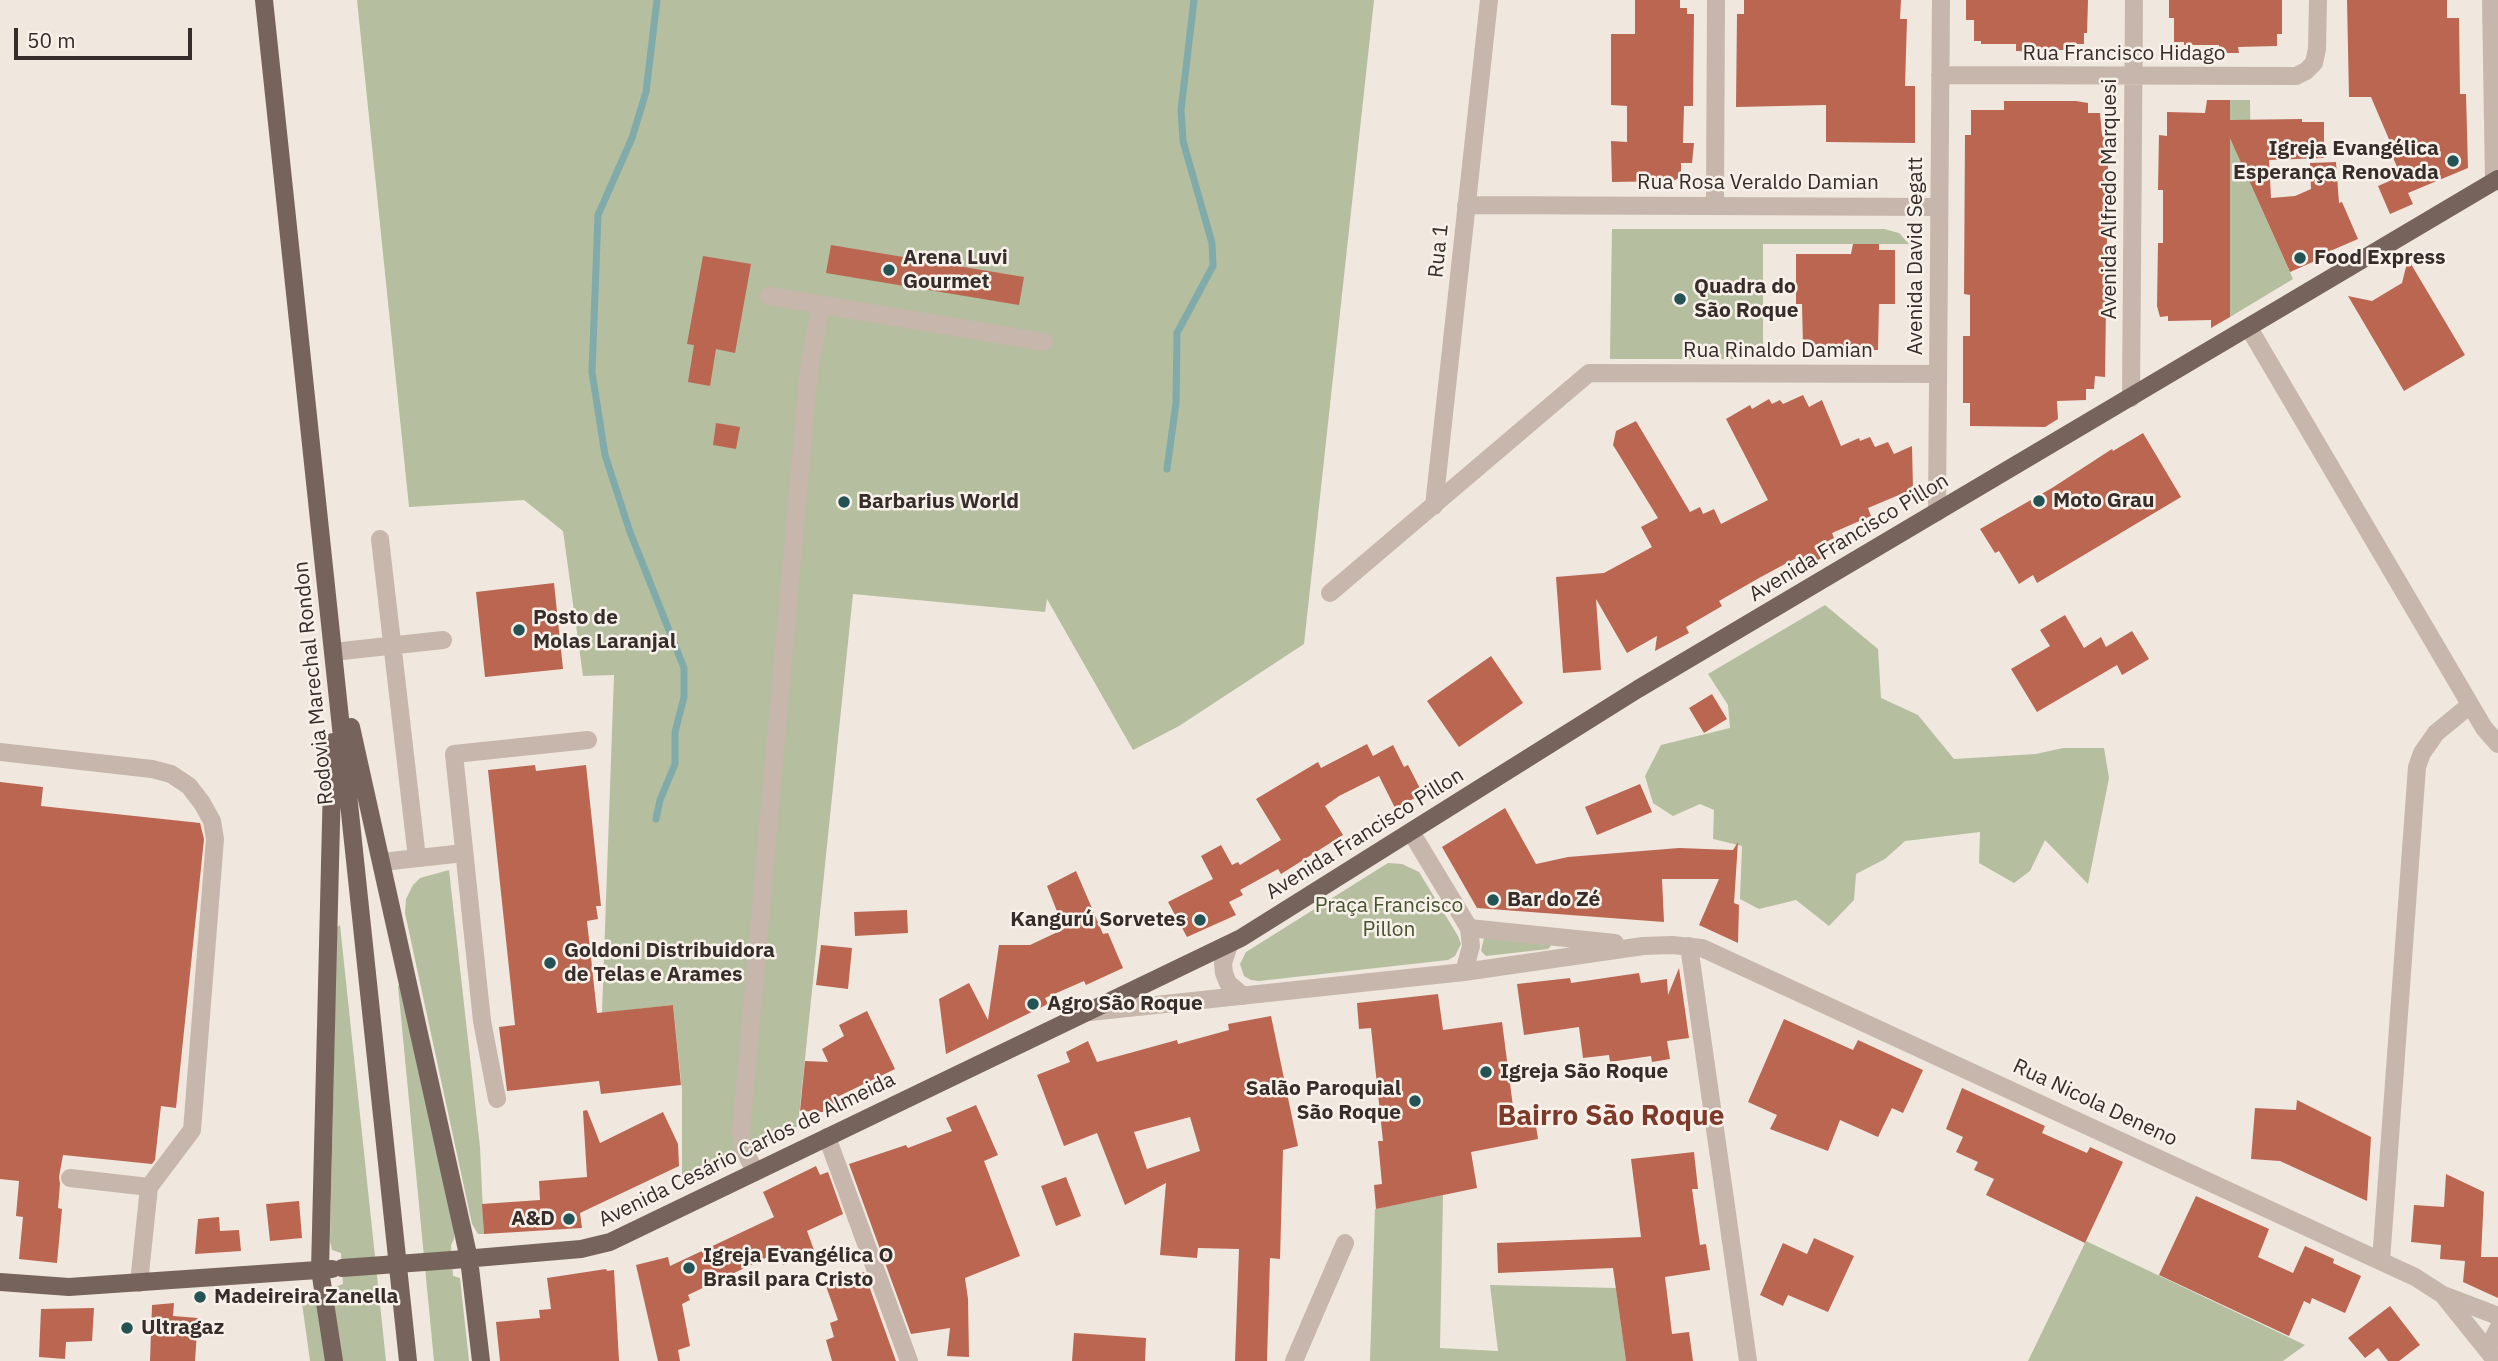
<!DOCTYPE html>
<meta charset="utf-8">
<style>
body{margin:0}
#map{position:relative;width:2498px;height:1361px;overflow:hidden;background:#f0e7de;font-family:"IBM Plex Sans",sans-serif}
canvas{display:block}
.scale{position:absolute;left:14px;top:28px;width:178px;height:32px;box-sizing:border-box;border:4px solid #362d2a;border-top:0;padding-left:9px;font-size:21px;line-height:24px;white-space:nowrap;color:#362d2a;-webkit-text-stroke:5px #f8f1ea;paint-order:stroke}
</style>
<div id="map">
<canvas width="2498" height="1361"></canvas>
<div class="scale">50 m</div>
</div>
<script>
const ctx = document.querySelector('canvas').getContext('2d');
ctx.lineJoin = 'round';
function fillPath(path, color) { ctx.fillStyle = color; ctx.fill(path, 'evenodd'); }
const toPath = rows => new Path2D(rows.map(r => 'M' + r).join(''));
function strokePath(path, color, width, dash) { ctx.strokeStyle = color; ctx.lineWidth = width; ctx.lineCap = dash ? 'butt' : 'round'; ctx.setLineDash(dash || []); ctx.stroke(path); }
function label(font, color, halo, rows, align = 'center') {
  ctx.font = font + ' "IBM Plex Sans",sans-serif'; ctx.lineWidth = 5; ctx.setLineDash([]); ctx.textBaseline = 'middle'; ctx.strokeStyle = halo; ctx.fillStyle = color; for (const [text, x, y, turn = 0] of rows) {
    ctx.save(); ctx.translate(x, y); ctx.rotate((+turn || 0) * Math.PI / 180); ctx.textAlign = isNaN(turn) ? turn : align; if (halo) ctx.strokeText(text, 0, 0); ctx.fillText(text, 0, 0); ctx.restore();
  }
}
const green = toPath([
 [357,0,1374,0,1304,644,1179,726,1133,750,1047,599,1045,612,853,594,798,1126,682,1182,682,1090,673,1005,602,1013,614,675,583,676,563,531,524,500,409,507],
 [2230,100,2250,100,2251,185,2293,279,2230,317],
 [1612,229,1884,229,1899,233,1909,244,1763,244,1763,359,1610,359],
 [1825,605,1878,649,1881,698,1918,715,1954,759,2036,754,2063,748,2104,748,2109,778,2088,884,2045,840,2030,871,2014,883,1979,863,1980,832,1905,841,1885,859,1856,874,1854,900,1829,926,1796,900,1759,909,1740,899,1742,846,1713,839,1714,810,1700,804,1673,816,1653,803,1645,776,1661,745,1730,728,1728,705,1708,674],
 [1388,863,1402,864,1419,872,1458,936,1461,944,1455,956,1448,960,1259,981,1251,980,1244,976,1240,964,1246,952],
 [449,870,480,1147,484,1234,478,1234,472,1224,405,913,406,899,413,885,420,878],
 [340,925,386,1361,340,1361,332,1288,343,1284,341,1253,332,1250,330,1241,336,962,337,927],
 [1484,938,1550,945,1551,946,1548,949,1486,956,1481,951],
 [403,985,454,1230,454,1239,451,1245,453,1276,460,1278,469,1361,434,1361,398,986],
 [1443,1195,1440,1348,1498,1351,1490,1285,1616,1288,1626,1361,1370,1361,1375,1209],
 [2086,1241,2305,1345,2283,1361,2028,1361],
 [301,1296,316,1297,326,1361,310,1361]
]);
const stream = toPath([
 [1167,469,1176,403,1177,333,1213,266,1212,243,1183,141,1181,110,1194,0],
 [656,819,660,800,675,764,675,732,684,697,684,668,630,532,605,455,592,372,598,215,632,138,646,92,657,0]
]);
const building = toPath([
 [1635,0,1680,0,1680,8,1687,8,1687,14,1694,14,1693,106,1684,106,1683,143,1694,143,1692,163,1681,163,1681,177,1673,181,1612,182,1611,141,1627,142,1627,106,1611,105,1611,34,1635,34],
 [1744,0,1901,0,1900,19,1907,19,1905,86,1915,86,1915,143,1826,142,1826,105,1736,107,1737,14,1744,14],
 [1966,0,2088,0,2087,33,2084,33,2084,44,2067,44,2067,50,2052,50,2051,52,2016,51,2016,44,1981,44,1981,41,1974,41,1974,20,1966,20],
 [2169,0,2282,0,2282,34,2277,34,2277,46,2238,47,2239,53,2219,53,2219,45,2184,45,2184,42,2174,42,2174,18,2169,18],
 [2347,0,2447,0,2447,18,2459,18,2460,94,2466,94,2468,168,2408,193,2413,204,2390,214,2378,186,2401,176,2388,146,2391,144,2371,97,2349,97],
 [2207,100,2230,100,2230,120,2302,119,2302,122,2324,122,2324,158,2269,160,2271,198,2295,196,2311,189,2310,163,2336,162,2339,203,2342,202,2358,239,2314,258,2315,261,2290,272,2230,138,2230,317,2211,328,2211,320,2168,321,2168,316,2160,317,2157,306,2158,243,2163,243,2163,190,2158,190,2159,135,2167,136,2167,112,2205,113],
 [2004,101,2076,101,2088,103,2088,113,2100,113,2102,135,2104,136,2104,162,2108,162,2105,377,2095,376,2094,389,2086,389,2086,400,2057,401,2058,419,2045,427,1970,426,1970,403,1963,403,1963,336,1970,336,1970,295,1964,294,1965,135,1971,135,1971,110,2004,110],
 [1853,244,1879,244,1879,250,1895,250,1895,304,1879,304,1878,350,1860,350,1860,346,1803,346,1802,304,1796,304,1796,254,1851,254],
 [831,245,1024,277,1019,305,826,273],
 [703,256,751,264,735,353,716,349,710,386,688,382,694,345,687,344],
 [2408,259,2465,355,2404,391,2348,296,2372,301,2402,283],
 [1803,395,1809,407,1822,400,1841,446,1859,438,1860,441,1870,437,1875,447,1888,442,1894,454,1912,446,1913,489,1868,508,1871,516,1832,533,1834,538,1822,544,1827,555,1804,568,1798,557,1759,578,1719,601,1722,606,1686,627,1689,633,1655,651,1657,636,1627,653,1596,599,1601,670,1563,673,1556,577,1604,573,1652,547,1641,527,1658,518,1613,445,1616,431,1636,421,1690,512,1700,507,1703,514,1714,509,1721,524,1768,500,1726,419,1750,405,1752,409,1769,399,1772,404,1780,400,1783,404],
 [716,423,740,427,736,449,713,445],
 [2143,433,2181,497,2037,583,2033,575,2019,584,1999,551,1995,553,1980,529,2052,488,2112,449,2113,451],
 [554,583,563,669,485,677,476,592],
 [2065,615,2084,648,2101,637,2106,647,2132,631,2149,659,2122,675,2117,665,2037,712,2011,669,2050,646,2040,630],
 [1491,656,1523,703,1459,747,1427,701],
 [1712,694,1727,719,1704,733,1689,708],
 [1367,744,1373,756,1393,745,1404,767,1408,765,1423,794,1395,808,1379,776,1339,796,1325,806,1343,835,1281,874,1278,869,1240,890,1243,895,1229,902,1236,915,1187,937,1168,902,1213,879,1201,856,1221,845,1232,865,1238,862,1240,865,1281,840,1256,799,1318,762,1321,768],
 [535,765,536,771,586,765,601,906,596,906,598,919,587,921,597,1013,673,1005,681,1085,601,1094,599,1081,507,1091,499,1027,515,1025,488,770],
 [0,782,43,787,41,806,200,823,204,839,176,1108,161,1106,155,1160,152,1164,63,1155,59,1177,60,1184,58,1208,62,1209,57,1263,19,1259,23,1217,16,1216,19,1181,0,1179],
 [1640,784,1652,812,1597,835,1585,807],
 [1505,808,1536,864,1568,857,1679,848,1733,850,1738,842,1734,903,1739,905,1738,943,1699,925,1719,879,1662,879,1664,922,1477,908,1442,847],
 [1076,871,1103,934,1108,933,1123,968,1086,985,1084,981,1045,998,1048,1004,946,1054,939,999,969,983,988,1020,999,945,1030,945,1064,929,1047,886],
 [907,910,908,933,855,936,854,912],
 [821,945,852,948,848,989,816,985],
 [1679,968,1689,1038,1667,1041,1670,1059,1652,1062,1651,1056,1610,1062,1609,1055,1583,1058,1579,1027,1524,1035,1517,984,1570,978,1571,983,1639,973,1641,983,1667,979,1668,995],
 [1438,994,1443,1030,1502,1022,1515,1122,1535,1119,1538,1139,1471,1152,1477,1188,1376,1209,1374,1185,1382,1184,1378,1141,1383,1141,1371,1028,1359,1029,1357,1003],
 [867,1011,895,1069,835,1098,835,1107,823,1106,823,1112,800,1111,805,1061,828,1062,822,1049,844,1036,839,1025],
 [1271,1016,1298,1146,1283,1150,1280,1259,1270,1258,1267,1361,1235,1361,1239,1249,1198,1248,1197,1258,1160,1255,1166,1183,1125,1205,1097,1133,1064,1146,1037,1075,1070,1062,1066,1052,1088,1041,1097,1062,1177,1040,1178,1044,1229,1030,1228,1024],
 [1190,1117,1200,1151,1147,1169,1134,1132],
 [1784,1019,1853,1050,1858,1040,1923,1070,1903,1113,1892,1108,1878,1137,1840,1120,1828,1151,1770,1129,1777,1115,1748,1102],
 [1962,1088,2045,1126,2042,1133,2087,1153,2090,1147,2123,1162,2085,1243,1986,1195,1994,1179,1974,1170,1978,1162,1956,1152,1963,1137,1946,1129],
 [2297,1100,2371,1137,2367,1201,2280,1161,2251,1159,2255,1108,2296,1110],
 [976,1105,998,1155,984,1161,1020,1256,965,1278,968,1299,969,1357,947,1356,950,1328,911,1334,849,1164,906,1145,908,1148,952,1131,946,1118],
 [587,1110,600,1143,663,1112,678,1144,679,1166,580,1213,582,1228,484,1234,482,1204,540,1200,539,1181,587,1177,583,1111],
 [1694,1152,1698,1189,1692,1189,1700,1245,1706,1244,1710,1270,1665,1277,1672,1334,1689,1332,1693,1361,1626,1361,1613,1268,1498,1273,1497,1243,1641,1237,1631,1159],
 [816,1166,820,1175,828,1172,843,1214,807,1231,814,1250,783,1265,778,1252,688,1295,690,1300,682,1304,690,1346,678,1350,680,1361,658,1361,636,1265,668,1257,670,1266,774,1217,763,1192],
 [2446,1174,2484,1192,2481,1257,2498,1257,2498,1298,2463,1282,2465,1261,2440,1259,2441,1245,2411,1242,2414,1205,2444,1207],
 [1066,1177,1081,1216,1056,1226,1041,1186],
 [2196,1196,2269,1229,2258,1257,2293,1273,2305,1246,2334,1259,2333,1263,2361,1276,2345,1313,2312,1298,2310,1304,2304,1301,2289,1336,2159,1275],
 [299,1201,302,1238,270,1241,266,1204],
 [219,1217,220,1231,239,1230,241,1251,195,1254,198,1219],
 [1814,1238,1854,1256,1828,1312,1788,1295,1783,1306,1760,1295,1783,1243,1807,1254],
 [606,1269,607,1271,614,1270,619,1361,500,1361,496,1322,540,1318,539,1310,551,1309,547,1278],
 [864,1272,896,1361,832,1361,826,1340,834,1337,830,1323,838,1320,826,1286],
 [174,1303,173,1316,198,1318,195,1361,150,1361,152,1305],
 [2390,1306,2420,1345,2399,1361,2388,1361,2378,1348,2365,1358,2348,1338],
 [94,1308,92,1341,66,1342,65,1359,39,1357,41,1309],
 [1074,1333,1146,1338,1145,1361,1072,1361]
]);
const minor = toPath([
 [2491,0,2494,182],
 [1940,75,2296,76,2306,71,2314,63,2317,49,2318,0],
 [1466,205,1939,207],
 [1715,205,1716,0],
 [769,296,1044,342],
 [2249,328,2484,728,2498,744],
 [2131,398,2134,0],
 [1434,506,1489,0],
 [1937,512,1941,0],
 [380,539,417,858],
 [1330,593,1589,373,1938,374],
 [333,652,443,640],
 [0,752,152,769,171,774,189,786,202,803,212,821,215,839,192,1130,149,1187],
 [1411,832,1469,928,1471,946,1464,972],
 [382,862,464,853],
 [1469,928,1615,943],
 [1229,945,1223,963,1224,973,1228,983,1243,996],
 [1689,946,1748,1361],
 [1090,1012,1464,972,1643,946,1672,945,1702,948,2415,1277,2443,1295,2496,1361],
 [497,1099,482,1021,454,754,588,740],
 [827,1137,909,1361],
 [755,1172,743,1147,741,1132,809,369,821,305],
 [70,1178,149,1187,139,1283],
 [2381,1261,2417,767,2422,753,2436,733,2470,705],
 [2443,1295,2498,1316],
 [2487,1350,2498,1329],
 [1294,1361,1345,1243]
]);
const major = toPath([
 [264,0,408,1361],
 [351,727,469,1259,481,1361],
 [333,742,320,1270,334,1361],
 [452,1260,581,1249,610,1242,1241,938,1638,689,2498,179],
 [0,1282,69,1287,332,1269]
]);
const majorBridge = toPath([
 [342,1268,452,1260]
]);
const markers = [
 [2453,161,7,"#235354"],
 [2300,258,7,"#235354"],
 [889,270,7,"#235354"],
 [1680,299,7,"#235354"],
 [2039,501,7,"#235354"],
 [844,502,7,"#235354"],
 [519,630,7,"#235354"],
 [1493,900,7,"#235354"],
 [1200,920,7,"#235354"],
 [550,963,7,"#235354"],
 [1033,1004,7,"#235354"],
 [1486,1072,7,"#235354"],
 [1415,1101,7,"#235354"],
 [569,1219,7,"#235354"],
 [689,1268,7,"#235354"],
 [200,1297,7,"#235354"],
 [127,1328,7,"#235354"]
];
const streetNames = [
 ["Rua Francisco Hidago",2124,54],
 ["Rua Rosa Veraldo Damian",1758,183],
 ["Avenida Alfredo Marquesi",2110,199,-90],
 ["Rua 1",1439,251,-84],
 ["Avenida David Segatt",1916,256,-90],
 ["Rua Rinaldo Damian",1778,351],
 ["Avenida Francisco Pillon",1849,538,-31],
 ["Rodovia Marechal Rondon",314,683,-96],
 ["Avenida Francisco Pillon",1365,834,-32],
 ["Rua Nicola Deneno",2095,1103,25],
 ["Avenida Cesário Carlos de Almeida",747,1150,-26]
];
const poiNames = [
 ["Igreja Evangélica",2439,149,"right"],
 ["Esperança Renovada",2439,173,"right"],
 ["Arena Luvi",903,258],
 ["Gourmet",903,282],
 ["Food Express",2314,258],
 ["Quadra do",1694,287],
 ["São Roque",1694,311],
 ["Moto Grau",2053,501],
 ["Barbarius World",858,502],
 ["Posto de",533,618],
 ["Molas Laranjal",533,642],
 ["Bar do Zé",1507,900],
 ["Kangurú Sorvetes",1186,920,"right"],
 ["Goldoni Distribuidora",564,951],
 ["de Telas e Arames",564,975],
 ["Agro São Roque",1047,1004],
 ["Igreja São Roque",1500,1072],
 ["Salão Paroquial",1401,1089,"right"],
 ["São Roque",1401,1113,"right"],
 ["A&D",555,1219,"right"],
 ["Igreja Evangélica O",703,1256],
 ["Brasil para Cristo",703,1280],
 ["Madeireira Zanella",214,1297],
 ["Ultragaz",141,1328]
];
const parkNames = [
 ["Praça Francisco",1389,906],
 ["Pillon",1389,930]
];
const districtNames = [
 ["Bairro São Roque",1611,1117]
];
fillPath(green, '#b5be9f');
strokePath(stream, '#80abaa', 7);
fillPath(building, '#bb6651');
strokePath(minor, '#c7b6ab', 18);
strokePath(major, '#76635c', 18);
strokePath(majorBridge, '#76635c', 18);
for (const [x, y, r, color] of markers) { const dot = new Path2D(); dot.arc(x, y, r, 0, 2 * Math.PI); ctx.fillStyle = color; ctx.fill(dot); strokePath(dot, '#f8f1ea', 2.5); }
label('21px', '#362d2a', '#f8f1ea', streetNames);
label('bold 21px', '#362d2a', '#f8f1ea', poiNames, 'left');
label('21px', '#47522f', '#f8f1ea', parkNames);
label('bold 28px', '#7d392a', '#f8f1ea', districtNames);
</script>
